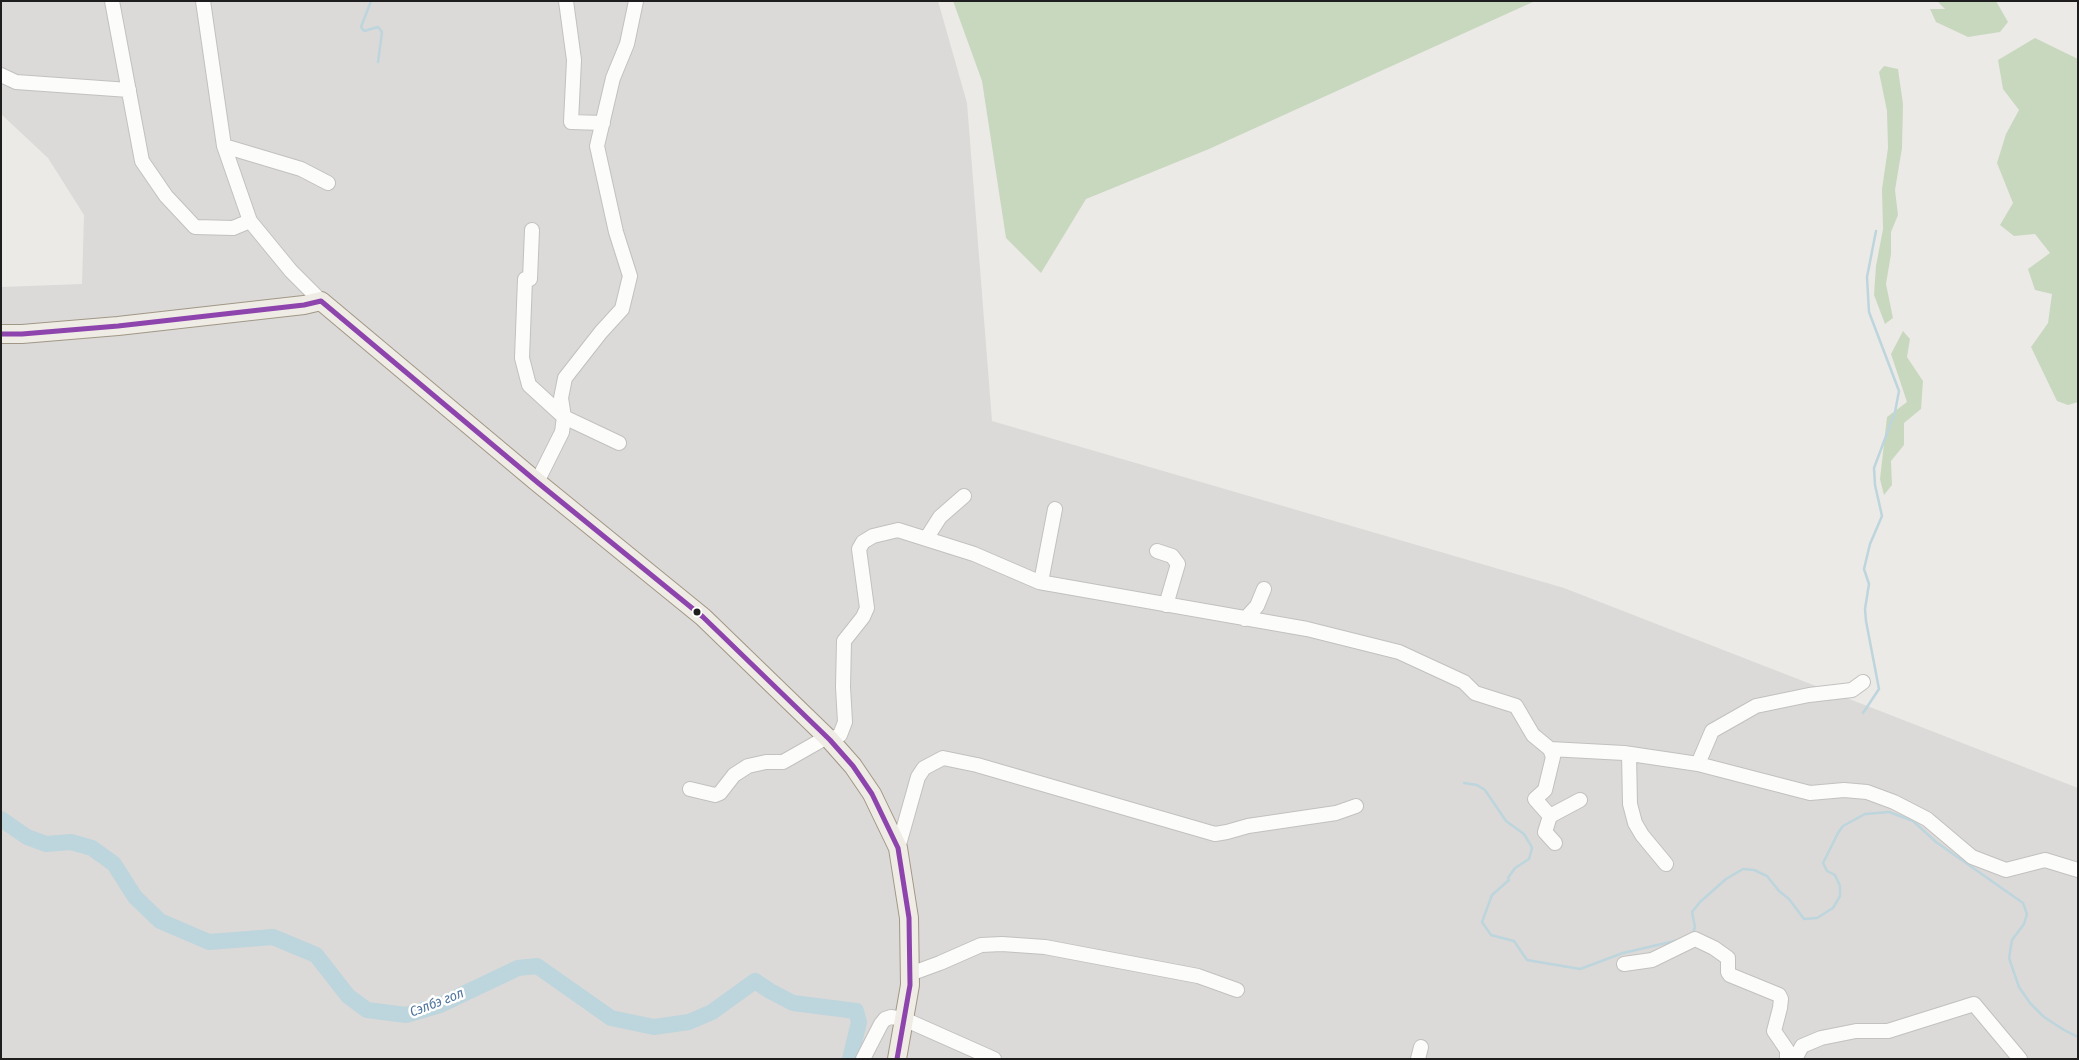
<!DOCTYPE html>
<meta charset="utf-8">
<style>
body{margin:0}
#map{position:relative;width:2079px;height:1060px;overflow:hidden;background:#eceae7;font-family:"Fira Sans Condensed",sans-serif}
canvas{display:block}
.frame{position:absolute;inset:0;border:2px solid #1e1e1e;pointer-events:none}
</style>
<div id="map">
<canvas width="2079" height="1060"></canvas>
<div class="frame"></div>
</div>
<script>
const ctx = document.querySelector('canvas').getContext('2d');
ctx.lineJoin = 'round';
function fillPath(path, color) { ctx.fillStyle = color; ctx.fill(path, 'evenodd'); }
const toPath = rows => new Path2D(rows.map(r => 'M' + r).join(''));
function strokePath(path, color, width, dash) { ctx.strokeStyle = color; ctx.lineWidth = width; ctx.lineCap = dash ? 'butt' : 'round'; ctx.setLineDash(dash || []); ctx.stroke(path); }
function label(font, color, halo, rows, align = 'center') {
  ctx.font = font + ' "Fira Sans Condensed",sans-serif'; ctx.lineWidth = 5; ctx.setLineDash([]); ctx.textBaseline = 'middle'; ctx.strokeStyle = halo; ctx.fillStyle = color; for (const [text, x, y, turn = 0] of rows) {
    ctx.save(); ctx.translate(x, y); ctx.rotate((+turn || 0) * Math.PI / 180); ctx.textAlign = isNaN(turn) ? turn : align; if (halo) ctx.strokeText(text, 0, 0); ctx.fillText(text, 0, 0); ctx.restore();
  }
}
const residential = toPath([
 [1,1,938,1,967,103,992,421,1564,588,2078,788,2078,1059,1,1059,1,287,82,284,84,215,48,158,1,114]
]);
const forest = toPath([
 [953,1,1535,1,1209,149,1086,199,1041,273,1006,238,982,81],
 [1937,1,1996,1,2008,22,2000,32,1968,37,1936,22,1930,9,1945,9],
 [2035,38,2078,59,2078,402,2068,405,2057,401,2031,347,2048,323,2052,294,2035,290,2028,269,2050,253,2035,234,2014,236,2000,225,2013,203,1997,163,2006,134,2019,110,2003,89,1998,60],
 [1884,66,1898,69,1903,104,1902,148,1895,190,1898,215,1891,232,1891,254,1886,284,1893,318,1885,324,1874,295,1876,266,1883,229,1882,189,1888,148,1887,111,1879,72],
 [1903,331,1910,339,1907,357,1923,381,1921,409,1904,423,1904,445,1891,461,1892,485,1884,495,1880,479,1887,417,1907,402,1891,354]
]);
const stream = toPath([
 [371,1,361,27,364,31,378,27,382,32,378,62],
 [1863,713,1879,689,1866,621,1865,609,1869,584,1864,569,1870,544,1882,516,1875,485,1874,468,1895,412,1899,391,1869,312,1867,277,1876,231],
 [1464,783,1477,785,1485,790,1506,821,1524,834,1530,844,1532,848,1529,859,1515,868,1508,878],
 [1509,880,1492,895,1482,922,1491,935,1514,941,1527,960,1580,969,1623,953,1679,940],
 [1693,933,1695,927,1692,912,1700,902,1726,879,1743,869,1754,870,1767,876,1779,891,1789,899,1804,919,1817,918,1833,908,1840,896,1840,886,1835,875,1827,871,1823,863,1838,833,1843,826,1865,814,1889,812,1913,821,1936,842,2023,903,2027,914,2024,924,2012,940,2009,958,2019,987,2030,1003,2044,1017,2064,1030,2078,1037]
]);
const river = toPath([
 [1,819,27,837,46,844,71,842,92,848,114,864,135,897,160,921,209,942,273,937,316,955,348,996,367,1010,406,1015,440,1005,518,968,537,966,611,1018,654,1027,689,1022,712,1012,755,981,770,991,793,1003,856,1011,859,1022,850,1059]
]);
const minor = toPath([
 [112,1,142,161,166,196,195,227,233,228,250,221],
 [203,1,224,146,250,221,291,271,321,301],
 [566,1,574,60,571,122,603,123],
 [1,75,16,82,129,90],
 [224,146,301,169,328,183],
 [532,230,530,279,525,279,522,358,529,385,564,417,619,443],
 [537,482,562,432,564,417,561,398,565,378,601,332,622,309,630,276,616,232,597,146,613,78,627,44,636,1],
 [926,539,940,517,964,496],
 [1157,551,1172,556,1178,564,1166,605],
 [1041,582,1055,509],
 [1245,619,1257,606,1264,589],
 [830,740,840,735,845,722,843,687,844,641,863,617,867,608,859,549,863,542,873,536,898,530,974,554,1039,582,1307,629,1399,652,1464,682,1475,693,1516,706,1533,735,1550,749,1624,753,1698,764,1810,793,1844,790,1867,792,1894,802,1927,819,1972,857,2006,870,2045,860,2078,870],
 [1550,749,1553,757,1545,790,1535,799,1550,816,1580,800],
 [1629,754,1630,804,1635,823,1642,835,1666,864],
 [1698,764,1712,731,1756,706,1809,695,1852,690,1863,682],
 [690,789,715,795,720,793,734,775,748,766,766,762,783,762,827,737],
 [1550,816,1545,832,1555,843],
 [898,848,918,777,924,768,943,758,977,765,1215,834,1227,832,1248,826,1336,813,1356,806],
 [1624,964,1652,960,1695,939,1714,948,1728,958,1728,972,1730,975,1779,995,1781,999,1780,1008,1774,1031,1787,1050,1787,1059],
 [910,974,940,963,981,945,1002,944,1045,947,1198,976,1237,990],
 [863,1059,881,1024,885,1019,891,1017,904,1019,994,1059],
 [1418,1059,1421,1047],
 [1795,1059,1802,1046,1821,1038,1856,1031,1888,1031,1974,1004,2020,1059]
]);
const major = toPath([
 [1,334,22,334,118,326,304,305,321,301,537,482,703,617,830,740,853,766,872,794,898,848,909,918,910,985,897,1059]
]);
const bus1 = toPath([
 [1,334,22,334,118,326,304,305,321,301,537,482,703,617,830,740,853,766,872,794,898,848,909,918,910,985,897,1059]
]);
const markers = [
 [697,612,4.5,"#1e1e1e"]
];
const waterNames = [
 ["Сэлбэ гол",437,1003,-21]
];
fillPath(residential, '#dbdad8');
fillPath(forest, '#c8d8be');
strokePath(stream, '#bdd5dc', 2.5);
strokePath(river, '#bdd5dc', 16);
strokePath(minor, '#c2c1bf', 16);
strokePath(major, '#a09786', 20);
strokePath(minor, '#fcfcfb', 14);
strokePath(major, '#efebe5', 18);
strokePath(bus1, '#8e44ad', 5);
for (const [x, y, r, color] of markers) { const dot = new Path2D(); dot.arc(x, y, r, 0, 2 * Math.PI); ctx.fillStyle = color; ctx.fill(dot); strokePath(dot, '#fff', 2); }
label('italic 14px', '#50769d', '#fff', waterNames);
</script>
